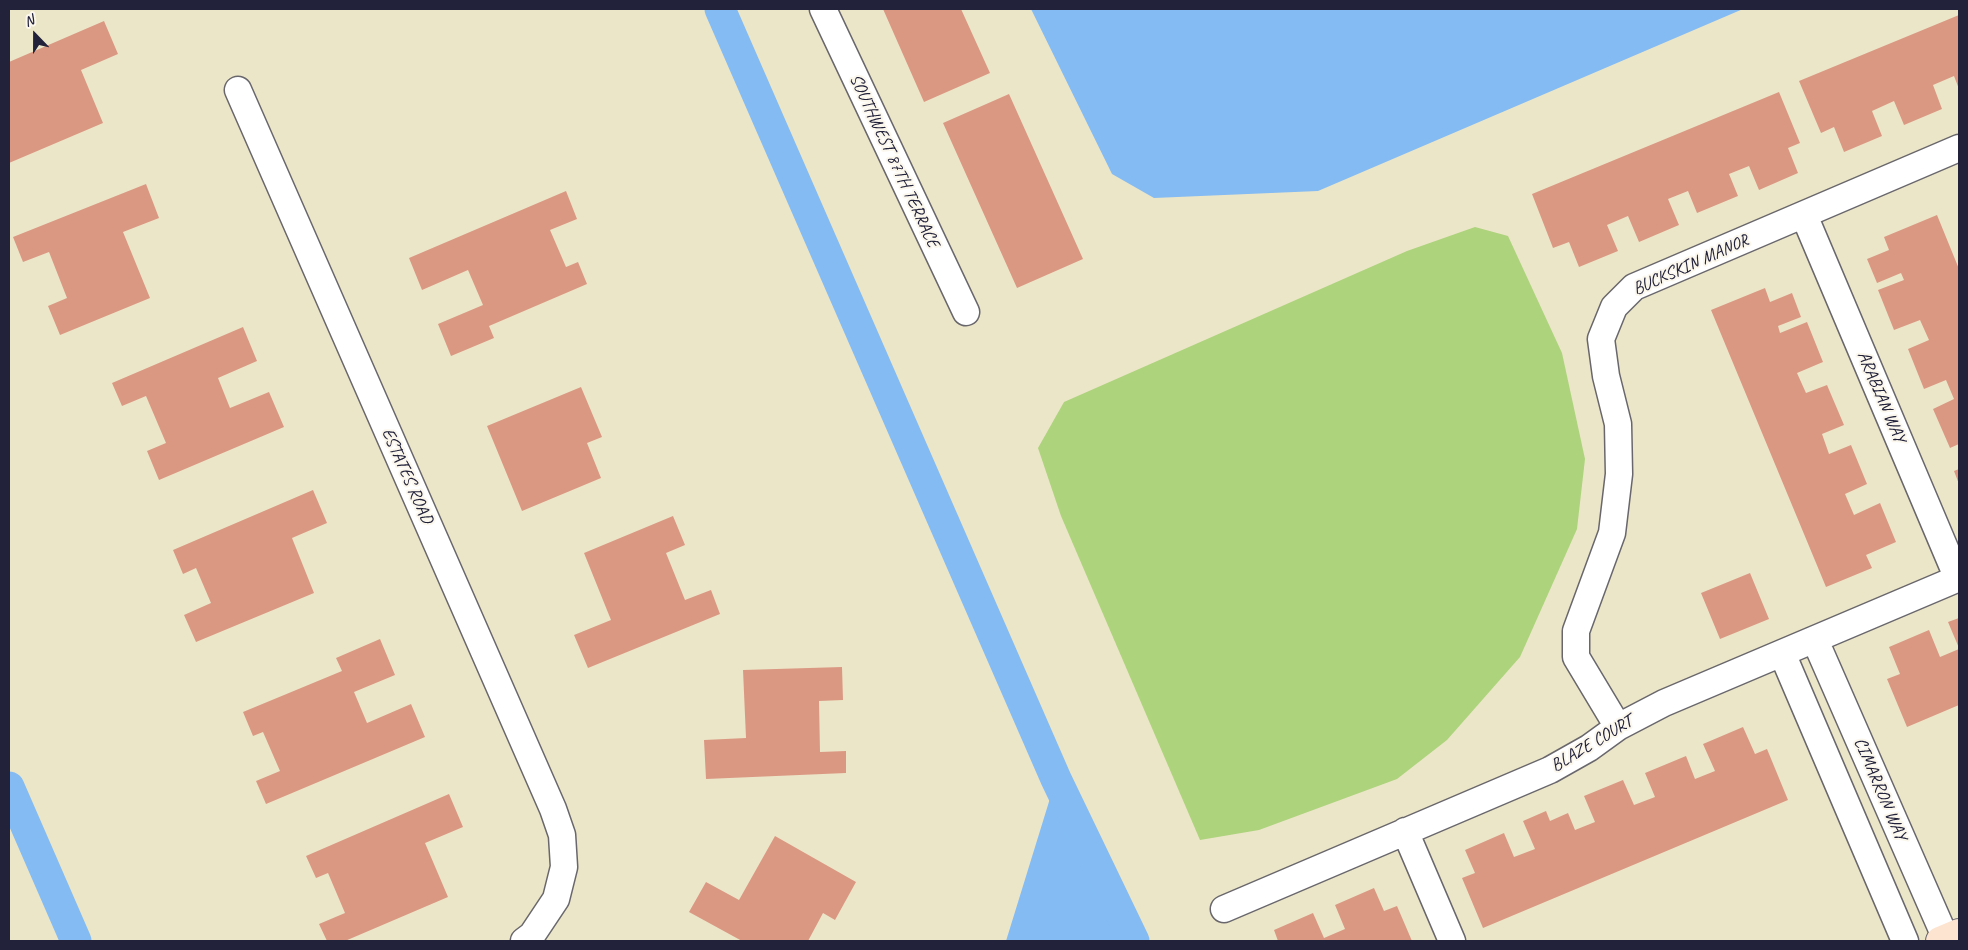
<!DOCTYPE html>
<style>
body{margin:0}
#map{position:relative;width:1968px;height:950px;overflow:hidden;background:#ece6c8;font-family:Caveat,sans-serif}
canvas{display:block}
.frame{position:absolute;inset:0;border:10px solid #22223b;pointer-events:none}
.north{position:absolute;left:10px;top:10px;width:50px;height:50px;-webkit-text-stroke:4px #fbf7ec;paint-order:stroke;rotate:338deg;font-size:14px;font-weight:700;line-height:20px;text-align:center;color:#22223b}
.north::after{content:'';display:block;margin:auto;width:18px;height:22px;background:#22223b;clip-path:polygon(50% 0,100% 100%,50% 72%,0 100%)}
</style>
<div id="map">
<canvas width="1968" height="950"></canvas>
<div class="frame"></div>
<div class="north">N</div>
</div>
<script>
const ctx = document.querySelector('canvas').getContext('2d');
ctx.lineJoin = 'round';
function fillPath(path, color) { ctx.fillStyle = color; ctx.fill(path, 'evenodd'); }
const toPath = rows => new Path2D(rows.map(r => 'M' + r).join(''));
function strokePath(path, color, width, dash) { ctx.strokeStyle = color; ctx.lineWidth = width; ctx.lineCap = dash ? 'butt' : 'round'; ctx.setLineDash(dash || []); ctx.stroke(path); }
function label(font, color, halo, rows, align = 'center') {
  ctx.font = font + ' Caveat,sans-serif'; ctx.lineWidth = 4; ctx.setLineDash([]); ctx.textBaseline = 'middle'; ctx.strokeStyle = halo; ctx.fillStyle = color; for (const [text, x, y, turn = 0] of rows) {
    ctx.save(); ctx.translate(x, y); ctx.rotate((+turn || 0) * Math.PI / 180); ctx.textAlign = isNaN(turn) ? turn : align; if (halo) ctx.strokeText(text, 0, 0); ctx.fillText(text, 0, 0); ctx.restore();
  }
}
const green = toPath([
 [1475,227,1508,236,1562,353,1585,459,1577,529,1520,657,1447,740,1397,779,1259,830,1200,840,1061,516,1038,448,1064,402,1407,251]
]);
const water = toPath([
 [1031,9,1743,9,1318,191,1154,198,1112,174],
 [1056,779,1134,941,1006,941]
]);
const canal = toPath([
 [720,9,1056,779,1134,941],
 [9,787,76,941]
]);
const building = toPath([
 [883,9,961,9,990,73,924,102],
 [1959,15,1959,89,1954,76,1933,85,1942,109,1904,125,1894,101,1872,111,1882,136,1844,152,1834,127,1821,133,1799,81],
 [104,21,118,54,81,70,103,123,9,163,9,62],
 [1779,92,1800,143,1788,148,1798,173,1759,190,1749,166,1729,174,1738,196,1697,213,1688,191,1668,199,1679,225,1639,242,1628,216,1607,225,1618,251,1579,267,1569,242,1553,248,1532,194],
 [1009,94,1083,259,1017,288,943,123],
 [146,184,159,218,123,232,150,298,60,335,48,306,67,298,49,252,23,262,13,237],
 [566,191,577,219,550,230,566,267,578,262,587,284,489,326,494,338,451,356,438,324,483,305,468,270,422,290,409,258],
 [1937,215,1959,269,1959,444,1950,448,1933,409,1954,399,1946,380,1924,389,1908,349,1929,340,1920,320,1894,330,1878,290,1904,280,1901,273,1877,283,1867,259,1889,250,1884,237],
 [1765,288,1770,302,1792,293,1801,317,1778,326,1780,333,1807,322,1823,362,1797,373,1806,393,1827,385,1844,425,1822,434,1829,454,1851,445,1867,484,1845,494,1854,515,1880,503,1896,542,1866,555,1872,568,1826,587,1711,310],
 [243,327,257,361,218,378,230,408,269,392,284,427,159,480,147,451,166,443,146,396,122,406,112,383],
 [581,387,602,437,587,443,601,478,522,511,487,426],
 [1959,469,1959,484,1954,471],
 [313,490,327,523,292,538,314,593,196,642,184,615,211,603,196,568,183,574,173,550],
 [673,516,685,545,666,553,685,600,711,590,720,614,588,668,574,635,611,620,584,553],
 [1750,573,1769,619,1720,639,1701,593],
 [1959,618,1959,648,1948,622],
 [1929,630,1940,657,1959,649,1959,705,1907,727,1887,679,1900,674,1889,647],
 [380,639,395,675,354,692,367,723,411,704,425,737,266,804,256,781,280,771,263,732,253,736,243,712,342,671,336,658],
 [842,667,843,700,819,701,820,752,846,751,846,773,706,779,704,740,746,738,743,670],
 [1743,727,1755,754,1767,749,1788,800,1483,928,1462,878,1475,873,1465,850,1504,833,1514,857,1535,849,1523,821,1546,811,1550,821,1568,813,1575,830,1595,822,1584,796,1623,780,1634,805,1655,797,1645,773,1686,756,1695,779,1715,771,1703,744],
 [449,794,463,827,425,843,448,897,345,941,327,941,319,924,345,913,328,873,316,878,306,856],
 [775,836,856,882,835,920,823,913,808,941,742,941,689,912,706,882,739,900],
 [1374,888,1384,911,1397,906,1412,941,1278,941,1274,930,1313,913,1324,938,1345,929,1335,905]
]);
const street = toPath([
 [823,9,966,312],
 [238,90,553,809,562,835,564,867,556,899,532,935,524,941],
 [1804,215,1958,579],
 [1815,640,1946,939],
 [1782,653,1905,941],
 [1618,727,1576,657,1576,631,1612,533,1619,474,1618,424,1606,376,1601,339,1614,307,1634,287,1959,148],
 [1405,831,1452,941],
 [1224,909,1550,770,1589,748,1618,727,1664,703,1959,578]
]);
const secondary = toPath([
 [1940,941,1959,933]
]);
const streetNames = [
 ["SOUTHWEST 87TH TERRACE",894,161,65],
 ["BUCKSKIN MANOR",1691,265,-24],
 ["ARABIAN WAY",1881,397,67],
 ["ESTATES ROAD",407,476,66],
 ["BLAZE COURT",1592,744,-31],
 ["CIMARRON WAY",1880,789,67]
];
fillPath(green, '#add37d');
fillPath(water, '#84bbf3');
strokePath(canal, '#84bbf3', 31);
fillPath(building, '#da9883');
strokePath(street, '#69676c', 29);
strokePath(secondary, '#69676c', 30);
strokePath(street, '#fff', 26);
strokePath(secondary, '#fde4d1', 28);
label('18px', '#22223b', '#fbf7ec', streetNames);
</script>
